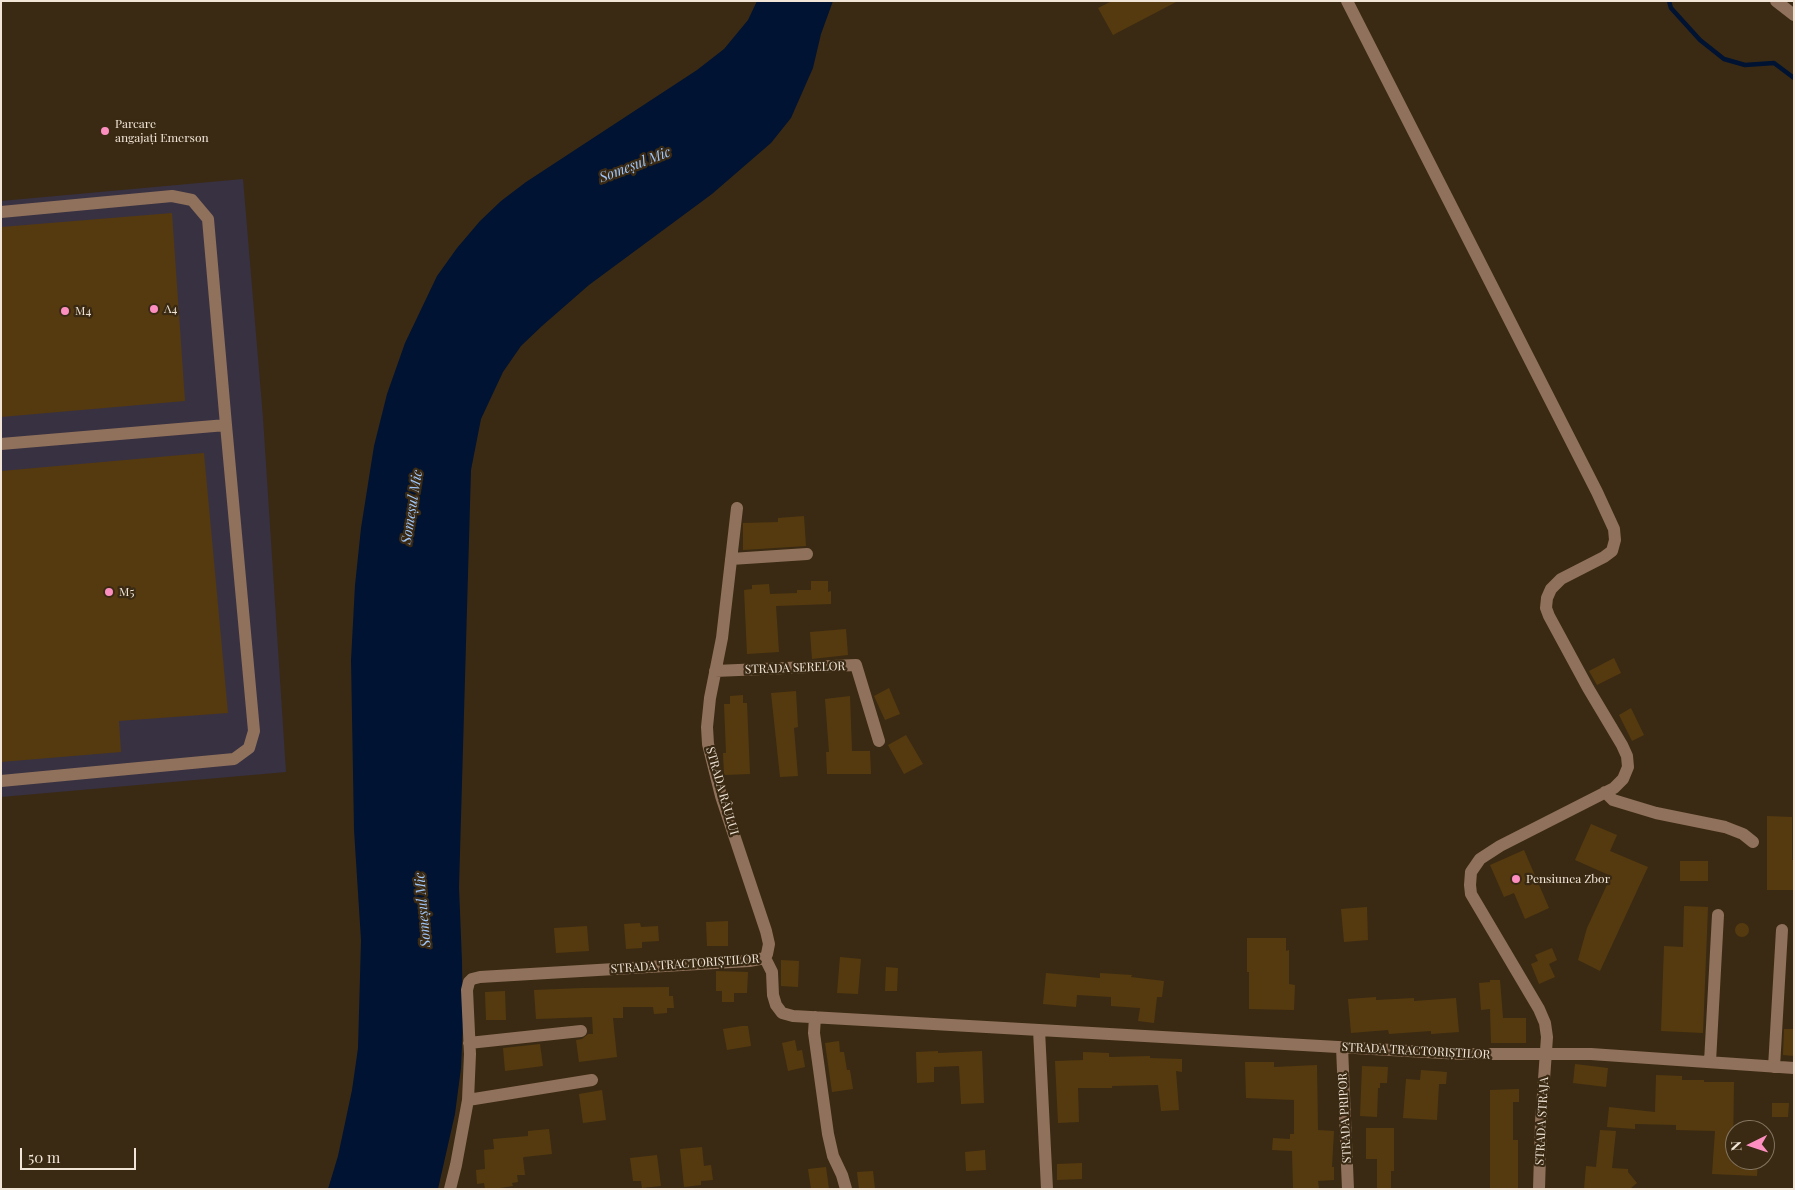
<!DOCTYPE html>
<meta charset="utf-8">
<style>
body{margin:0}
#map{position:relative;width:1795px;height:1190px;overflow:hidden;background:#3a2a13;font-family:"Playfair Display",serif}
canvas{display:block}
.frame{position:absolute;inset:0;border:2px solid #f0e5d7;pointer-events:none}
.north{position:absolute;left:1725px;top:1120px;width:50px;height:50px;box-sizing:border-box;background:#3a2a13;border:1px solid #837561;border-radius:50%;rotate:266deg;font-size:14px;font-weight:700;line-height:20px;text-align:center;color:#f0e5d7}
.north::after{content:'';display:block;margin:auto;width:18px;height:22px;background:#fd8ec0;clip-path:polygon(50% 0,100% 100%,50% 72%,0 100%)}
.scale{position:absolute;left:20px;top:1148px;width:116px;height:22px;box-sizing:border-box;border:2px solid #f0e5d7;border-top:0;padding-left:6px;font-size:15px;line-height:18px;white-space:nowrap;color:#f0e5d7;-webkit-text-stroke:4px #3a2a13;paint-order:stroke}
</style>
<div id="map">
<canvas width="1795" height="1190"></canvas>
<div class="frame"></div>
<div class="north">N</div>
<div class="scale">50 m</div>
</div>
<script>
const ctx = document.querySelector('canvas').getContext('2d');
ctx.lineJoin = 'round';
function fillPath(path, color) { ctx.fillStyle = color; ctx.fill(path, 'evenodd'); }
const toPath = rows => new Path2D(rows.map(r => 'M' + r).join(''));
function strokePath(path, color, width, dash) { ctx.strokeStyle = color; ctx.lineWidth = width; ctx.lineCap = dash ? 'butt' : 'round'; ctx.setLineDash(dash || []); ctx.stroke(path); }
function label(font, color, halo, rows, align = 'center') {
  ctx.font = font + ' "Playfair Display",serif'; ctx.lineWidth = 4.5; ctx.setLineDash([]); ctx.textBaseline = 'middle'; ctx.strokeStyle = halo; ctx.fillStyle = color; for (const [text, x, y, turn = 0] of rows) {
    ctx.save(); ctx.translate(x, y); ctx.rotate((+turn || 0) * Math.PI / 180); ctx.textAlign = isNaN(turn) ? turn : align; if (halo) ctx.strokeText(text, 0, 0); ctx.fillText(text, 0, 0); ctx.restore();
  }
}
const industrial = toPath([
 [243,179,263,418,286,772,1,797,1,201]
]);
const water = toPath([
 [757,1,833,1,821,34,813,68,791,118,771,143,712,194,589,285,542,326,521,346,503,372,481,419,471,470,459,887,462,962,463,1023,461,1068,455,1114,438,1189,328,1189,338,1156,352,1090,358,1048,361,940,354,830,351,660,355,585,361,528,374,446,387,394,405,343,437,276,457,248,480,221,501,201,526,182,697,70,724,49,748,20]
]);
const stream = toPath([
 [1669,1,1671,8,1700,40,1724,59,1745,65,1774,63,1794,78]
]);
const building = toPath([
 [1112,1,1178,1,1113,35,1098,8],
 [172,213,185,401,1,417,1,227],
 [204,453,228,713,119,721,121,752,1,762,1,471],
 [804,516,806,546,743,550,743,523,778,522,778,518],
 [811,581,828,581,828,592,831,591,831,604,776,606,779,652,747,654,744,590,752,589,752,585,769,584,770,594,797,593,797,590,811,590],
 [846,629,848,655,812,659,810,632],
 [1614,658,1621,673,1597,685,1589,671],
 [889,688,900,714,885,720,874,696],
 [796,691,798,727,794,728,798,776,780,777,771,693],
 [743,695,743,703,747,703,750,774,724,775,723,753,726,753,724,704,730,704,730,696],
 [850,696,852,751,870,751,871,774,827,774,826,752,829,752,825,699],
 [1631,708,1644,735,1632,741,1619,715],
 [906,735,923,764,904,774,888,745],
 [1767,816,1792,817,1792,860,1794,860,1794,890,1767,890],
 [1591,824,1617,835,1610,851,1648,867,1600,971,1578,960,1587,928,1611,876,1575,860],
 [1524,850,1549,908,1525,919,1514,893,1504,897,1490,865],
 [1680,861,1708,861,1708,881,1680,881],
 [1684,906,1708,907,1703,1033,1661,1031,1664,946,1683,947],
 [1367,907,1368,940,1344,942,1341,909],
 [728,921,728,946,707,946,706,922],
 '1735 930a7 7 0 1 1 14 0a7 7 0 1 1-14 0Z',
 [640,923,641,927,658,926,659,941,642,942,642,948,626,949,624,924],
 [587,926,589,951,556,953,554,928],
 [1247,938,1286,938,1286,951,1289,950,1289,984,1295,985,1294,1010,1249,1009,1249,972,1247,972],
 [1552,948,1557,960,1549,964,1555,977,1539,984,1531,964,1538,961,1535,955],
 [840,957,861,959,858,994,837,993],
 [781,960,799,961,798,987,781,986],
 [886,967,898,968,897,991,885,991],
 [716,971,748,972,747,993,734,993,734,1002,722,1002,722,991,716,991],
 [1046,973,1100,978,1100,973,1132,975,1131,977,1164,981,1162,997,1157,997,1154,1023,1138,1021,1140,1008,1111,1006,1111,997,1077,995,1076,1007,1043,1004],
 [1490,980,1500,980,1503,1018,1526,1018,1526,1043,1491,1043,1490,1009,1481,1010,1479,983,1490,982],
 [669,987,669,996,673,996,674,1008,667,1008,667,1013,654,1014,653,1007,623,1007,623,1018,613,1018,617,1057,579,1062,576,1040,582,1039,588,1034,593,1034,592,1017,536,1019,534,990,582,988],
 [505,991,506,1020,486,1020,485,992],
 [1376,997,1376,1000,1414,998,1414,1001,1456,998,1459,1032,1431,1034,1431,1031,1389,1034,1388,1030,1351,1033,1348,999],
 [742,1026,748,1026,751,1046,727,1050,723,1029],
 [1784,1029,1794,1029,1794,1056,1783,1055],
 [795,1040,797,1051,802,1050,805,1067,788,1071,782,1043],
 [839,1041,840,1052,844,1052,847,1070,850,1070,853,1089,832,1092,825,1043],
 [540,1044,543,1066,505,1071,503,1048],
 [938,1051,938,1053,982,1051,984,1103,961,1104,959,1066,934,1067,934,1082,917,1083,916,1052],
 [1083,1052,1109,1053,1109,1057,1150,1056,1150,1058,1182,1059,1182,1072,1176,1071,1179,1110,1161,1111,1158,1085,1112,1086,1112,1088,1078,1088,1079,1122,1058,1123,1055,1061,1083,1060],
 [1245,1062,1274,1062,1274,1067,1317,1065,1318,1130,1334,1131,1332,1167,1334,1167,1334,1180,1318,1181,1319,1189,1293,1189,1292,1151,1272,1150,1273,1138,1290,1139,1290,1134,1294,1134,1294,1100,1246,1098],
 [1575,1064,1608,1068,1606,1087,1573,1083],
 [1362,1066,1388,1067,1387,1083,1380,1083,1380,1088,1378,1088,1377,1117,1360,1116],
 [1421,1070,1447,1072,1446,1084,1439,1084,1437,1120,1403,1118,1406,1079,1420,1080],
 [1656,1075,1682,1076,1682,1080,1704,1080,1704,1082,1734,1082,1733,1151,1735,1151,1735,1160,1758,1160,1757,1176,1712,1174,1715,1131,1676,1130,1676,1125,1635,1124,1635,1129,1607,1127,1609,1107,1655,1112],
 [1519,1089,1519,1102,1513,1102,1513,1140,1518,1140,1518,1189,1490,1189,1490,1090],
 [602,1090,606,1120,583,1123,579,1094],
 [1772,1103,1789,1103,1788,1117,1772,1117],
 [1366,1128,1394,1128,1394,1171,1391,1171,1391,1189,1377,1189,1377,1159,1366,1159],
 [549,1129,552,1154,524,1157,523,1158,525,1175,517,1175,518,1182,512,1183,513,1186,494,1189,485,1189,484,1183,477,1184,476,1170,485,1169,484,1150,494,1149,493,1139,528,1136,528,1131],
 [1600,1130,1616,1131,1612,1168,1628,1169,1628,1172,1637,1183,1630,1189,1584,1189,1586,1166,1596,1167],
 [702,1147,704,1166,711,1165,713,1180,701,1181,701,1185,684,1187,680,1149],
 [985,1150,986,1170,966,1171,965,1152],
 [657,1155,661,1186,642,1188,641,1181,633,1181,630,1158],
 [1082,1163,1082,1179,1057,1180,1057,1164],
 [826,1167,829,1189,811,1189,808,1169],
 [873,1171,875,1189,859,1189,857,1172]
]);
const minor = toPath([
 [1347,1,1597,492,1614,529,1615,540,1612,551,1604,557,1561,579,1551,589,1547,598,1546,608,1549,616,1588,688,1622,745,1627,756,1628,767,1623,779,1614,788,1500,846,1480,859,1471,872,1470,885,1471,894,1539,1009,1545,1023,1547,1037,1541,1122,1539,1189],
 [1776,1,1794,15],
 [1,212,172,196,192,200,208,219,226,425,1,444],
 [737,508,722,638,710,698,707,727,708,744,721,796,766,931,769,944,767,954,765,958],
 [731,559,807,554],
 [715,671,856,665,879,741],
 [1,781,234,759,249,748,254,731,226,425],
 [1605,792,1613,800,1656,813,1725,827,1743,834,1753,842],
 [765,958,772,972,773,995,776,1005,782,1013,793,1016,1461,1054,1591,1054,1794,1068],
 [815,1017,814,1033,828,1134,833,1156,842,1175,846,1189],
 [1039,1030,1047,1189],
 [469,1043,581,1031],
 [1342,1047,1348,1189],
 [1710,1062,1718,915],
 [1774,1067,1782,930],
 [468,1100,592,1080],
 [450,1189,456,1165,468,1100,470,1054,467,990,469,982,472,979,480,977,749,961,765,958]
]);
const markers = [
 [105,131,5,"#fd8ec0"],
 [154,309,5,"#fd8ec0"],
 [65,311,5,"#fd8ec0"],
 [109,592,5,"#fd8ec0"],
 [1516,879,5,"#fd8ec0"]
];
const poiNames = [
 ["Parcare",115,124],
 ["angajați Emerson",115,138],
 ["A4",164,309],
 ["M4",75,311],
 ["M5",119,592],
 ["Pensiunea Zbor",1526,879]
];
const streetNames = [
 ["STRADA SERELOR",795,668,-2],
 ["STRADA RÂULUI",722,791,74],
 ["STRADA TRACTORIȘTILOR",685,964,-4],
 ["STRADA TRACTORIȘTILOR",1416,1051,3],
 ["STRADA PRIPOR",1345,1118,-93],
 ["STRADA STRAJA",1542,1121,-87]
];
const waterNames = [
 ["Someșul Mic",635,165,-21],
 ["Someșul Mic",412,507,-81],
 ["Someșul Mic",423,910,-95]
];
fillPath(industrial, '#383142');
fillPath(water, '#001332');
strokePath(stream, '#001332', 4.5);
fillPath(building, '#553a0f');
strokePath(minor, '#90715b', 12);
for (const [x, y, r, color] of markers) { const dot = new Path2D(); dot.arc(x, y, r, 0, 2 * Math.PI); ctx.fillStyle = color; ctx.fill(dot); strokePath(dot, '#3a2a13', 2); }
label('12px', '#f0e5d7', '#3a2a13', poiNames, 'left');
label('12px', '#f0e5d7', '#3a2a13', streetNames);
label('italic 14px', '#9fc6fb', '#3a2a13', waterNames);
</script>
